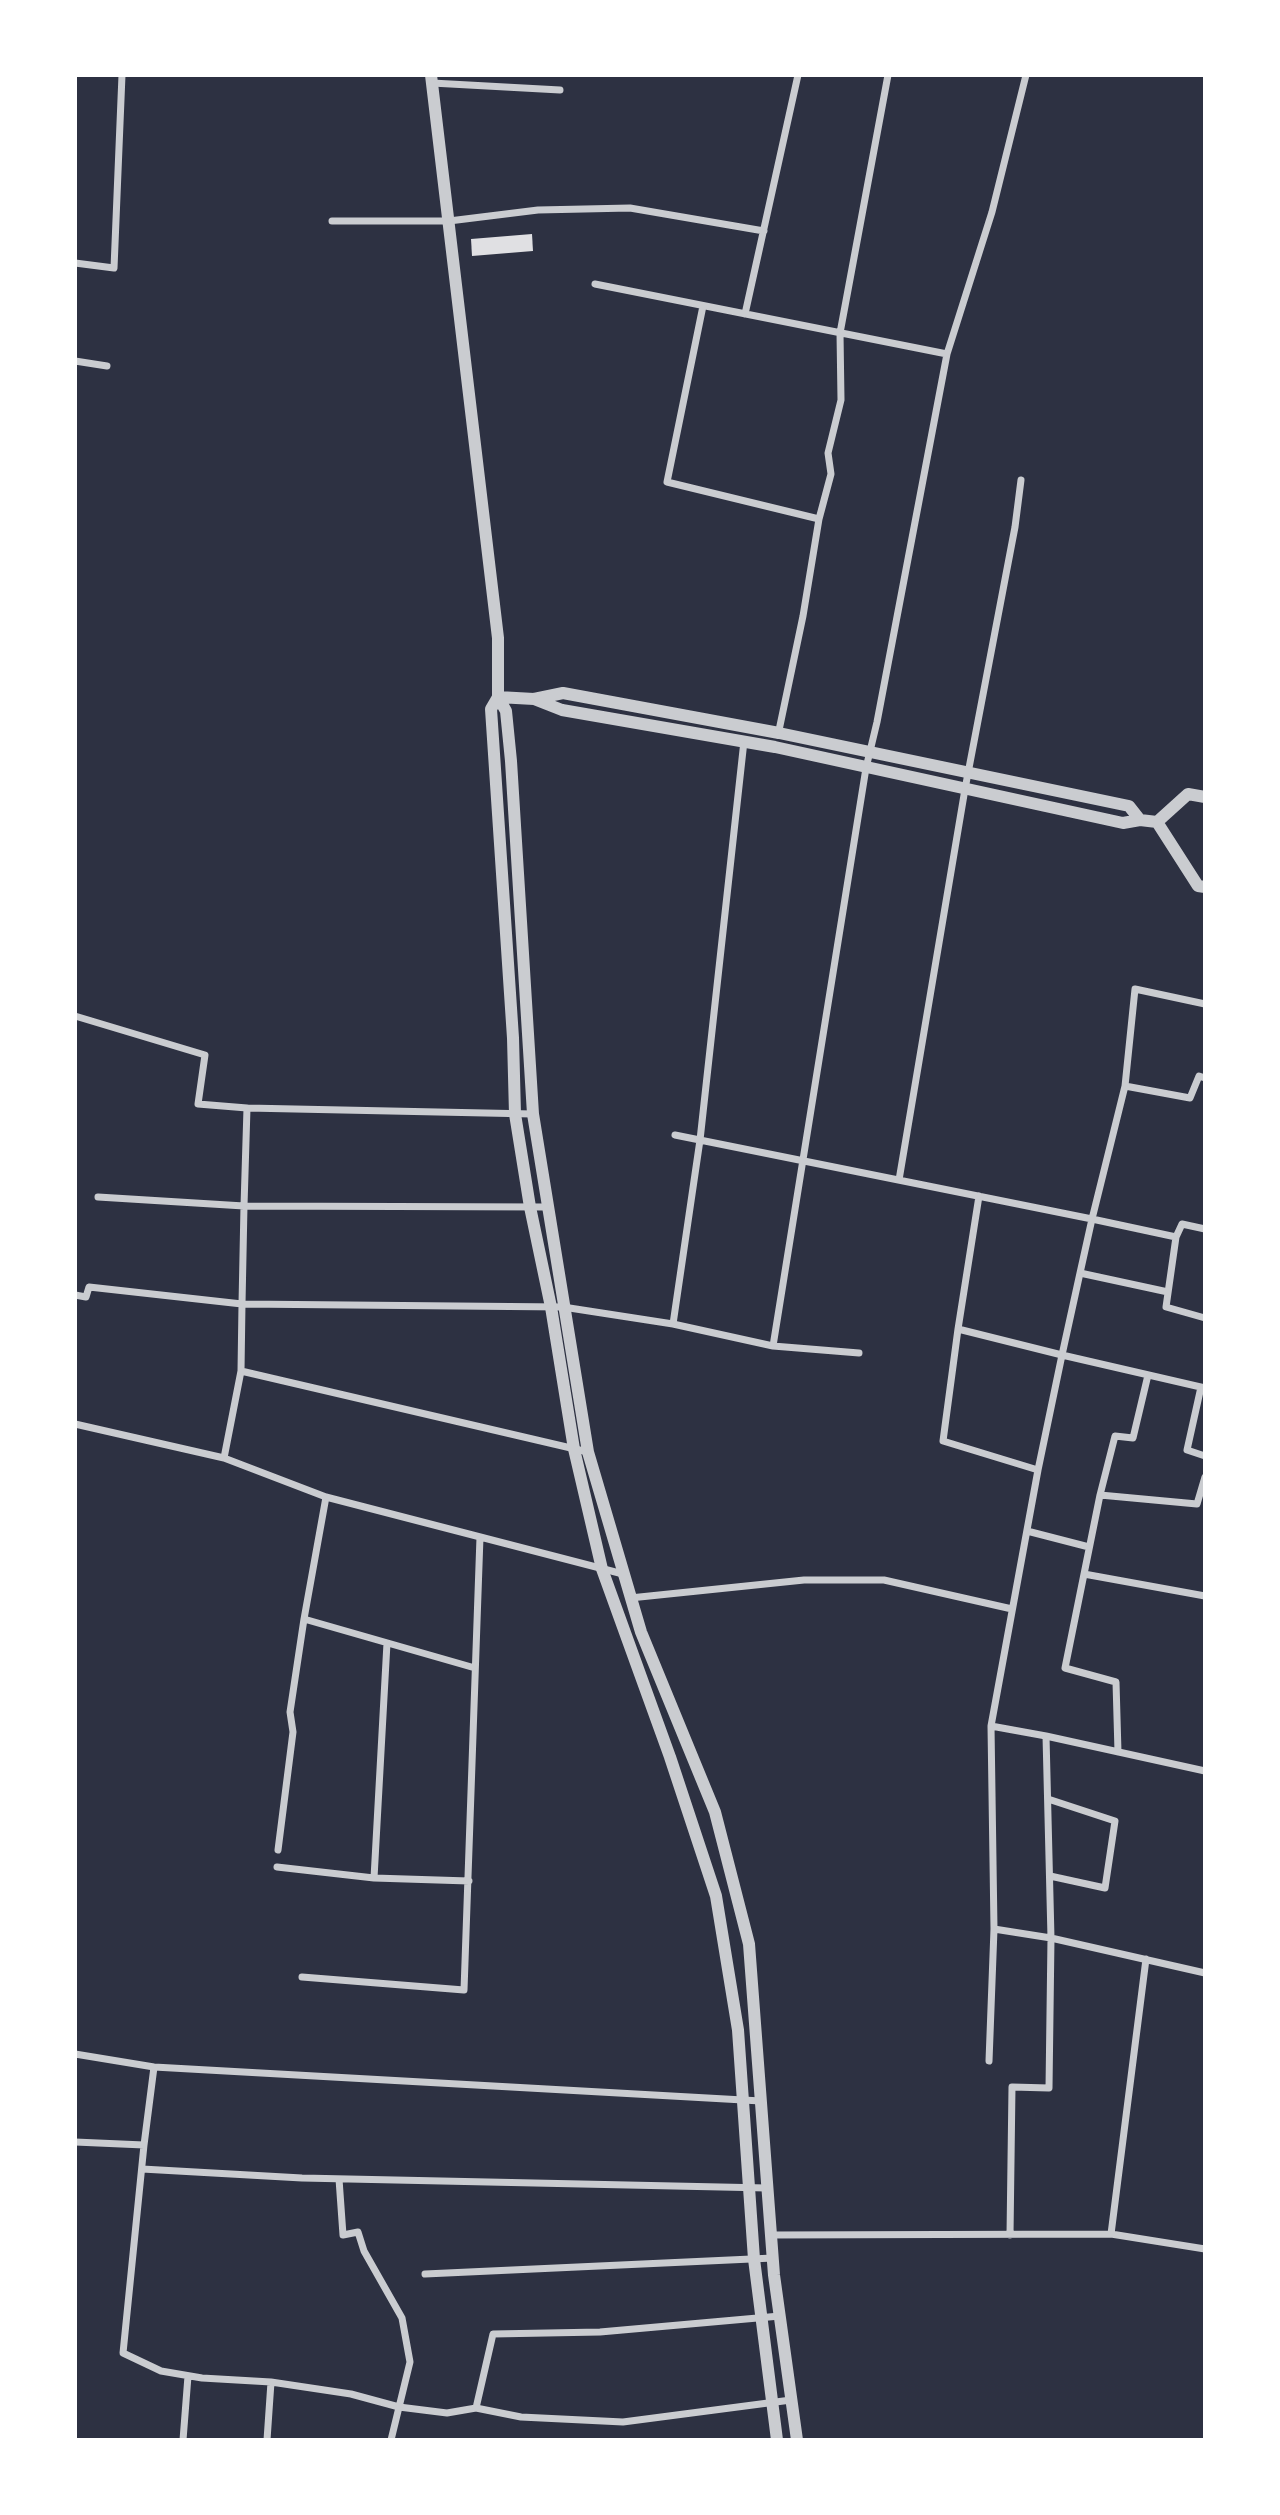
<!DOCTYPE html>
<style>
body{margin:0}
#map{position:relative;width:1280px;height:2515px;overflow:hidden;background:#2d3142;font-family:"Public Sans",sans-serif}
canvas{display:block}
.frame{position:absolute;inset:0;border:77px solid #fff;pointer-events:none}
</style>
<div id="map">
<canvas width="1280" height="2515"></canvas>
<div class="frame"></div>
</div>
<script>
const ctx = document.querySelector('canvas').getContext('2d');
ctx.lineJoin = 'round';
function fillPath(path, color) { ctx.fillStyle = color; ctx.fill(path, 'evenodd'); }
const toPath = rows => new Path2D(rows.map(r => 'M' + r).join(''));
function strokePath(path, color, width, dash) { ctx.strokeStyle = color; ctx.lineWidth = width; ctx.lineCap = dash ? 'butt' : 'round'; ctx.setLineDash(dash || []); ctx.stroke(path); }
const building = toPath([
 [532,234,533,251,472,256,471,239]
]);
const minor = toPath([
 [432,83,560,90],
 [332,221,449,221,538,210,630,208,764,231],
 [75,263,114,268,122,75],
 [595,284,947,354,877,722,866,768,773,1346,673,1324],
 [703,306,667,482,819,519],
 [745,314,798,75],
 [947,354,992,212,1026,75],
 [75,361,107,366],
 [778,735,803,616,819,519,831,474,828,453,841,400,840,333,888,75],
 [75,1016,205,1055,198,1104,247,1108],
 [1125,1086,1135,989,1205,1004],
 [675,1135,1092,1219,1125,1086,1190,1098,1199,1076,1205,1078],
 [899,1180,965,789,1015,527,1021,480],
 [98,1197,244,1206,247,1108,533,1114],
 [1176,1237,1166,1307,1205,1318],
 [1080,1273,1062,1355,1205,1388],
 [1168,1292,1080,1273,1092,1219,1176,1237,1182,1224,1205,1229],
 [75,1295,86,1297,89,1287,242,1304,244,1206,547,1207],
 [958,1329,943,1441,1038,1470,1062,1355,958,1329,979,1196],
 [773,1346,859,1353],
 [241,1371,242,1304,563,1307,673,1324,700,1140,744,741],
 [1148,1375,1133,1438,1115,1436,1100,1495,1197,1504,1205,1477],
 [1201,1387,1187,1450,1205,1456],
 [75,1424,224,1458,326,1497,623,1574],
 [224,1458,241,1371,588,1452],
 [1038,1470,991,1726,1046,1736],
 [1100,1495,1065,1668,1116,1682,1118,1752],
 [1027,1531,1089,1547],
 [1084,1574,1205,1596],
 [630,1598,804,1580,884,1580,1012,1609],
 [304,1619,475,1668],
 [991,1726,994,1929,1051,1938,1049,2088,1012,2087,1010,2235],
 [1205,1771,1046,1736,1051,1938,1205,1973],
 [1048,1799,1115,1821,1105,1888,1050,1876],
 [278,1850,293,1732,290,1712,304,1619,326,1497],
 [277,1867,374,1878,469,1881],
 [374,1878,387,1643],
 [302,1977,464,1990,480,1537],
 [75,2054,154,2067,761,2101],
 [989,2061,994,1929],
 [75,2142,144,2145,154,2067],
 [144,2145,123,2353,161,2371,202,2378,271,2382,351,2394,399,2407,447,2413,476,2408,521,2417,623,2422,791,2400],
 [142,2169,302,2178,767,2188],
 [339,2179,343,2235,358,2232,364,2251,402,2318,410,2362,391,2440],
 [1111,2234,1146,1959],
 [771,2235,1111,2234,1205,2249],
 [425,2274,773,2258],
 [476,2408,493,2334,600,2332,780,2316],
 [183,2440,188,2376],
 [267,2440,271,2382]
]);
const tertiary = toPath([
 [431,75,498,638,498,697,491,709,513,1038,515,1114,530,1207,551,1307,574,1449,602,1569,670,1757,716,1896,738,2030,754,2259,777,2440],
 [498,697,506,711,511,761,533,1114,588,1452,641,1632,715,1812,749,1944,774,2275,797,2440],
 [498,697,534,699,563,693,779,733,1129,806,1140,820],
 [534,699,562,710,775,747,1123,823,1140,820,1157,822,1188,794,1205,797],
 [1157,822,1198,886,1205,887]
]);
fillPath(building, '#e0e0e3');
strokePath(minor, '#caccd0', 7);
strokePath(tertiary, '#caccd0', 12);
</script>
